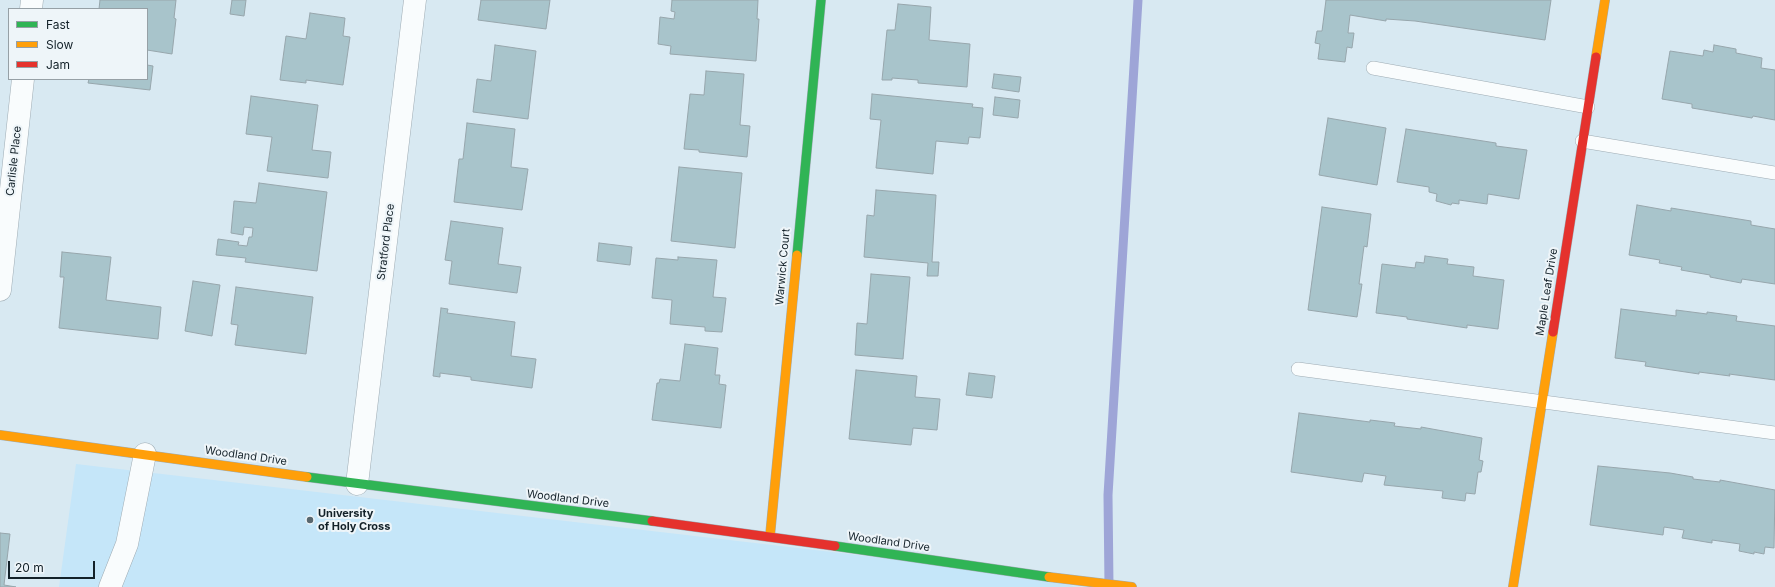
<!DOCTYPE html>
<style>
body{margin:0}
#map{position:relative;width:1775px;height:587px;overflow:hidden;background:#d8e9f2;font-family:Inter,sans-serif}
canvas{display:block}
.legend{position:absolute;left:8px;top:8px;width:140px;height:72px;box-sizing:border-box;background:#eef5f9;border:1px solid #96a0a6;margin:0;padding:5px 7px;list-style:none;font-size:12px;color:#132129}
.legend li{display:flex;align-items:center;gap:8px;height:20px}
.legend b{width:20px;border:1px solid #96a0a6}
.scale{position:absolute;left:8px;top:561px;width:87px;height:18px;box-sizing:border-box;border:2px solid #132129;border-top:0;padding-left:5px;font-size:12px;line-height:14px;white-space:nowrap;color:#132129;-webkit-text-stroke:3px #eef5f9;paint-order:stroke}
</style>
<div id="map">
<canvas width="1775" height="587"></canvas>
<ul class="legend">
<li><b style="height:5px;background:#30b455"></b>Fast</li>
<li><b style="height:5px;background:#ff9f0a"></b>Slow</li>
<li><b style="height:5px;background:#e5322d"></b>Jam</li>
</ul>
<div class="scale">20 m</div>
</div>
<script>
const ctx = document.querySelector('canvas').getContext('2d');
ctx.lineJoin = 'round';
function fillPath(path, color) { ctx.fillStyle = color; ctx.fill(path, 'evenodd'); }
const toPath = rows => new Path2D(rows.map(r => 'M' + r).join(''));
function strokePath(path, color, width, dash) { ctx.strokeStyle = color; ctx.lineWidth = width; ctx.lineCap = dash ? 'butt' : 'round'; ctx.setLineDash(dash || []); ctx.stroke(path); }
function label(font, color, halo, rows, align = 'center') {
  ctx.font = font + ' Inter,sans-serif'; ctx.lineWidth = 4; ctx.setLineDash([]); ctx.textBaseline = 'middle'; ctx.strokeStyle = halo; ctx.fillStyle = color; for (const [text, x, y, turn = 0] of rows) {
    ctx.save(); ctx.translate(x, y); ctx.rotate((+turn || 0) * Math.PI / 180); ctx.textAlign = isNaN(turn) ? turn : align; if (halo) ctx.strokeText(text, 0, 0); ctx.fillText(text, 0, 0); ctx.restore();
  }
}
const built = toPath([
 [76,464,1030,575,1076,587,59,587]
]);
const stream = toPath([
 [1109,586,1108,495,1138,0]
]);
const building = toPath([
 [100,0,176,0,174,18,176,19,172,54,147,50,147,9,99,9,100,0],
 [232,0,246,0,244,16,230,14,232,0],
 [481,0,550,0,546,29,478,20,481,0],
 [672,0,758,0,757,19,759,19,756,61,670,54,671,46,658,44,660,17,674,19,675,12,671,11,672,0],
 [1326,0,1551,0,1545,40,1415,21,1386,19,1386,21,1350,15,1348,33,1354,33,1352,48,1347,47,1345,62,1318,59,1320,44,1315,43,1317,31,1322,31,1326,0],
 [898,4,931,7,929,40,970,44,967,87,918,83,918,80,892,78,892,80,882,80,887,30,895,30,898,4],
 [310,13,345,18,343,36,350,37,343,85,306,80,306,83,280,80,286,36,306,39,310,13],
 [495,45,536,51,528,119,473,112,477,79,491,81,495,45],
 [1714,45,1736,49,1736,53,1762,58,1761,68,1775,70,1775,120,1753,116,1752,118,1692,108,1692,104,1662,99,1670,51,1703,56,1704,50,1713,52,1714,45],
 [147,65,153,66,150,90,88,83,89,79,147,79,147,65],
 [706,71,744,74,740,125,750,126,747,157,699,152,699,150,684,149,690,94,704,95,706,71],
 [994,74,1021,77,1019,92,992,88,994,74],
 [872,94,973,104,972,107,983,108,980,138,969,137,968,144,936,141,933,174,876,168,881,120,870,119,872,94],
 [251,96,318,105,312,150,331,152,328,178,267,171,272,137,246,134,251,96],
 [995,97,1020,100,1018,118,993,115,995,97],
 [1328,118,1386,128,1377,185,1319,175,1328,118],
 [467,123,515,129,511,167,528,169,522,210,454,202,459,159,463,159,467,123],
 [1406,129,1496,143,1496,146,1527,150,1519,199,1488,194,1487,204,1459,200,1459,204,1452,203,1451,205,1436,201,1437,194,1429,192,1429,187,1397,182,1406,129],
 [679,167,742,173,735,248,671,241,679,167],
 [259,183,327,192,317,271,245,262,246,258,216,255,218,239,239,242,238,245,247,246,249,237,252,237,253,228,244,227,243,235,231,233,234,201,256,203,259,183],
 [876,190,936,195,932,262,939,262,938,276,927,276,928,263,864,257,867,215,874,216,876,190],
 [1637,205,1671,211,1671,208,1751,221,1751,225,1775,229,1775,284,1742,279,1741,283,1710,277,1710,275,1681,270,1682,267,1659,263,1660,260,1629,255,1637,205],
 [1322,207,1371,214,1367,247,1364,246,1359,284,1362,284,1357,317,1308,310,1322,207],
 [451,221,503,228,498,264,521,267,517,293,449,284,452,261,445,260,451,221],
 [599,243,632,247,630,265,597,261,599,243],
 [62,252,111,257,106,300,161,307,158,339,59,328,64,277,60,277,62,252],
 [1425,256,1448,259,1447,264,1474,267,1473,276,1504,280,1498,329,1467,325,1467,328,1407,319,1407,317,1376,313,1382,264,1415,268,1416,262,1424,263,1425,256],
 [678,257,717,260,713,297,726,298,722,332,705,331,705,327,670,324,672,300,652,298,656,258,678,260,678,257],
 [871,274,910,277,903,359,855,355,857,323,867,324,871,274],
 [193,281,220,285,212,336,185,331,193,281],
 [236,287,313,297,306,354,235,345,238,325,231,324,236,287],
 [441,308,448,309,447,313,515,322,511,356,536,359,532,388,471,380,471,377,440,373,440,377,433,376,441,308],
 [1621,309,1676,316,1676,310,1707,314,1707,312,1737,316,1736,321,1775,326,1775,380,1729,374,1730,376,1699,372,1699,374,1645,366,1646,362,1615,358,1621,309],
 [685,344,718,348,715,375,720,375,719,384,726,385,721,428,652,420,657,383,659,383,660,379,680,381,685,344],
 [856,370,917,376,915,397,940,399,937,430,913,428,911,445,849,439,856,370],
 [969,373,995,376,992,398,966,395,969,373],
 [1299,413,1370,422,1370,420,1395,423,1394,426,1421,429,1421,427,1482,438,1479,460,1483,461,1481,472,1478,472,1475,494,1466,493,1465,501,1442,498,1443,491,1384,485,1386,476,1364,473,1362,482,1291,472,1299,413],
 [1598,466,1670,473,1693,477,1693,479,1720,482,1720,480,1775,490,1774,548,1765,547,1764,554,1754,552,1754,554,1739,551,1740,544,1712,540,1712,543,1682,538,1684,530,1664,527,1663,535,1590,525,1598,466],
 [0,533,10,534,4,585,16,587,0,587,0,533]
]);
const lane = toPath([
 [1373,68,1588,107],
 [1582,141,1775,173],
 [1298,369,1775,433]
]);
const street = toPath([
 [31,9,32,0],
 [0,290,23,79],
 [357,484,415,0],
 [110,587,127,544,145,454]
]);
const fast = toPath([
 [797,255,821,0],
 [307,477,652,521],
 [835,546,1049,577]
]);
const slow = toPath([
 [1596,57,1605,0],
 [0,435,307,477],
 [770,536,797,255],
 [1049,577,1132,587],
 [1513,587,1553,332]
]);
const jam = toPath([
 [1553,332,1596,57],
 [652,521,835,546]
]);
const markers = [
 [310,520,4,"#58676f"]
];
const streetNames = [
 ["Carlisle Place",14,161,-84],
 ["Stratford Place",386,242,-83],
 ["Warwick Court",783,267,-85],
 ["Maple Leaf Drive",1547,292,-81],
 ["Woodland Drive",246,456,8],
 ["Woodland Drive",568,499,7],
 ["Woodland Drive",889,542,8]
];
const poiNames = [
 ["University",318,514],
 ["of Holy Cross",318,527]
];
fillPath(built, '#c5e6f9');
strokePath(stream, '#9ea5d7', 9);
fillPath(building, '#a8c4cb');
strokePath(building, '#97a6ac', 1);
strokePath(lane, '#9eabb3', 14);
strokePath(street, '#9eabb3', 23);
strokePath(fast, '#9eabb3', 10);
strokePath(slow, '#9eabb3', 10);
strokePath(jam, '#9eabb3', 10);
strokePath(lane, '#f9fcfd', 13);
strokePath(street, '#f9fcfd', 22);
strokePath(fast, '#30b455', 9);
strokePath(slow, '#ff9f0a', 9);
strokePath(jam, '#e5322d', 9);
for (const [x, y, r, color] of markers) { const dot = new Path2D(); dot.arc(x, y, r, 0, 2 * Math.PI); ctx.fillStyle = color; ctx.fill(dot); strokePath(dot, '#eef5f9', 1.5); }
label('11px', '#132129', '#eef5f9', streetNames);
label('bold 11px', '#132129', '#eef5f9', poiNames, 'left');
</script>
